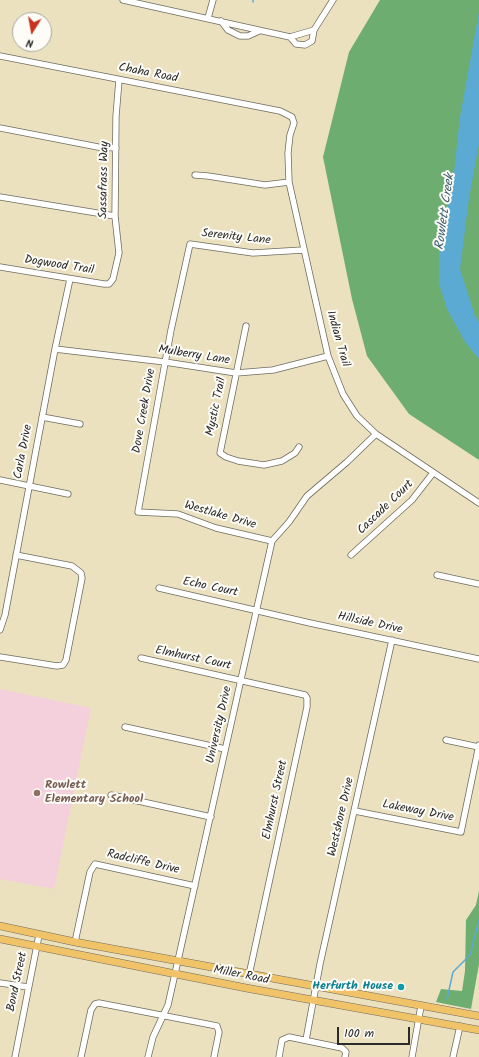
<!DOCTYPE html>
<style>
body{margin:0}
#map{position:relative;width:479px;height:1057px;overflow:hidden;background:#ebe1bf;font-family:Kalam,sans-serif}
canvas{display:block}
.north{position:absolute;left:12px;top:12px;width:40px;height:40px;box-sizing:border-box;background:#fdfcf7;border:1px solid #a9a8a5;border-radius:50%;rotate:191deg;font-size:11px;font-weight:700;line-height:16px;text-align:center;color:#2b2b2b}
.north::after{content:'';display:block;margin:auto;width:14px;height:18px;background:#c8321e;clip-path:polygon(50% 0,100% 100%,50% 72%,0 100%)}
.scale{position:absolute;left:337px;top:1027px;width:73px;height:18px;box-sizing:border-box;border:2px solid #2b2b2b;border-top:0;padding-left:5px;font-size:12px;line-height:14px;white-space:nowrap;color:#2b2b2b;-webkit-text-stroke:3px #fdfcf7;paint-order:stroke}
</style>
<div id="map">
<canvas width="479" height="1057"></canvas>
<div class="north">N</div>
<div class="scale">100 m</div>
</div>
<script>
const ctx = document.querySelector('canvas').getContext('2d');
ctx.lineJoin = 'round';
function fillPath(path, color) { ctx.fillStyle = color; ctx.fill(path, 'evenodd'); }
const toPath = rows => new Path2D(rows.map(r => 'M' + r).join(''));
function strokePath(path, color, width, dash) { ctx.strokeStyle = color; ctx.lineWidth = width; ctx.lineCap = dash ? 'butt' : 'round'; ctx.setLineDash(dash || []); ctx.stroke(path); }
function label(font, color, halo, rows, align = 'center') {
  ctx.font = font + ' Kalam,sans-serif'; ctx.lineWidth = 4; ctx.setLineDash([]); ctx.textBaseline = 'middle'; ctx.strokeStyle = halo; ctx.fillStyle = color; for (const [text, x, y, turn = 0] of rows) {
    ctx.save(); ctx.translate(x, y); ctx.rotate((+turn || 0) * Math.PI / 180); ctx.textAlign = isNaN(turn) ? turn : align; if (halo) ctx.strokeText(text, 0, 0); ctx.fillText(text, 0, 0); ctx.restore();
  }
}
const built = toPath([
 [0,689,91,708,54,889,0,879]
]);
const forest = toPath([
 [380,0,479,0,479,460,409,414,367,356,352,299,323,157,349,52],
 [479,891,479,964,471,1009,436,1002,441,989,462,991,465,971,466,920,476,905]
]);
const water = toPath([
 [479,12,479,144,469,198,460,269,475,316,479,322,479,359,465,342,447,309,439,283,439,243,453,182,460,117]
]);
const stream = toPath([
 [253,2,253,0],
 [447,999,453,972,470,955,479,920]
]);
const minor = toPath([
 [123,0,290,37,314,30,333,0],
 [208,18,213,0],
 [221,21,228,30,240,36,248,36,259,31],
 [290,37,296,44,305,45,312,41,314,30],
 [0,56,280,111,292,117,294,123,290,135,288,153,289,182,328,356,343,394,357,416,376,434,479,503],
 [0,128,98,147,116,148],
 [195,175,208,176,265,185,289,182],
 [0,197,115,216],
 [0,267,104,284,109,284,113,279,119,253,115,216,116,116,119,80],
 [246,326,220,453,226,457,238,461,264,465,282,461,295,453,299,447],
 [55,349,165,362,236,373,273,370,328,356],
 [42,417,80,424],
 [0,480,68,494],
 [272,541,216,528,178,514,138,512,171,330,190,244,253,253,303,250],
 [351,555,412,500,433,473],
 [437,575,479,584],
 [159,588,310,623,479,659],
 [0,630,5,615,55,349,70,279],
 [0,657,57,666,63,665,66,660,82,578,81,573,72,566,16,555],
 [141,658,305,695,307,698,307,707,249,975],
 [125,727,225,749],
 [446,740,479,747],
 [111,795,211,817],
 [355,811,461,832,479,745],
 [75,942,90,872,95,864,195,886],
 [0,983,28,987],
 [306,1040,320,964,392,640],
 [15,1057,39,935],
 [81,1057,91,1010,95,1004,99,1003,217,1026,219,1032,214,1057],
 [148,1057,153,1037,168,1005,272,541,289,522,307,496,347,462,376,434],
 [279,1057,282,1040,289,1037,342,1048,346,1052,345,1057],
 [412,1057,421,1006],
 [453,1057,460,1026]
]);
const major = toPath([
 [0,926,75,942,479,1016],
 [0,939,246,988,479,1030]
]);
const markers = [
 [37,793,4,"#8d6e63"],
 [401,987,4,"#0f9aa8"]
];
const streetNames = [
 ["Chaha Road",148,74,11],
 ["Sassafrass Way",105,180,-89],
 ["Serenity Lane",236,238,6],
 ["Dogwood Trail",59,266,9],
 ["Indian Trail",337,339,74],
 ["Mulberry Lane",194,356,9],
 ["Mystic Trail",217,407,-78],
 ["Dove Creek Drive",145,411,-80],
 ["Carla Drive",24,452,-79],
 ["Cascade Court",386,508,-44],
 ["Westlake Drive",220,516,16],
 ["Echo Court",210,588,12],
 ["Hillside Drive",370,624,12],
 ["Elmhurst Court",193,659,12],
 ["University Drive",220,725,-77],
 ["Elmhurst Street",276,800,-78],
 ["Lakeway Drive",418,812,11],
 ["Westshore Drive",342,817,-77],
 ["Radcliffe Drive",143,863,13],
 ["Miller Road",241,976,11],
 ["Bond Street",18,982,-78]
];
const educationNames = [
 ["Rowlett",45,786],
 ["Elementary School",45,800]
];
const cultureNames = [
 ["Herfurth House",393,987]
];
const waterNames = [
 ["Rowlett Creek",446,212,-82]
];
fillPath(built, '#f4cfdc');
fillPath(forest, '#6ead70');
fillPath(water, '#5aaad4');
strokePath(stream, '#5aaad4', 1.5);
strokePath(minor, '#6e6b5f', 7);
strokePath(major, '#6e6b5f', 8);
strokePath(minor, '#fff', 5.5);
strokePath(major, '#f1c369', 7);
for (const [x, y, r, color] of markers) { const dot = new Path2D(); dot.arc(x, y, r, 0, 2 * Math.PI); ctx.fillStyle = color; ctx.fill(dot); strokePath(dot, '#fdfcf7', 1.5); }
label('12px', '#2b2b2b', '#fdfcf7', streetNames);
label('bold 12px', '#785e54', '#fdfcf7', educationNames, 'left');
label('bold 12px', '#0d838f', '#fdfcf7', cultureNames, 'right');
label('italic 13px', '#3e5e6f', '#fdfcf7', waterNames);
</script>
